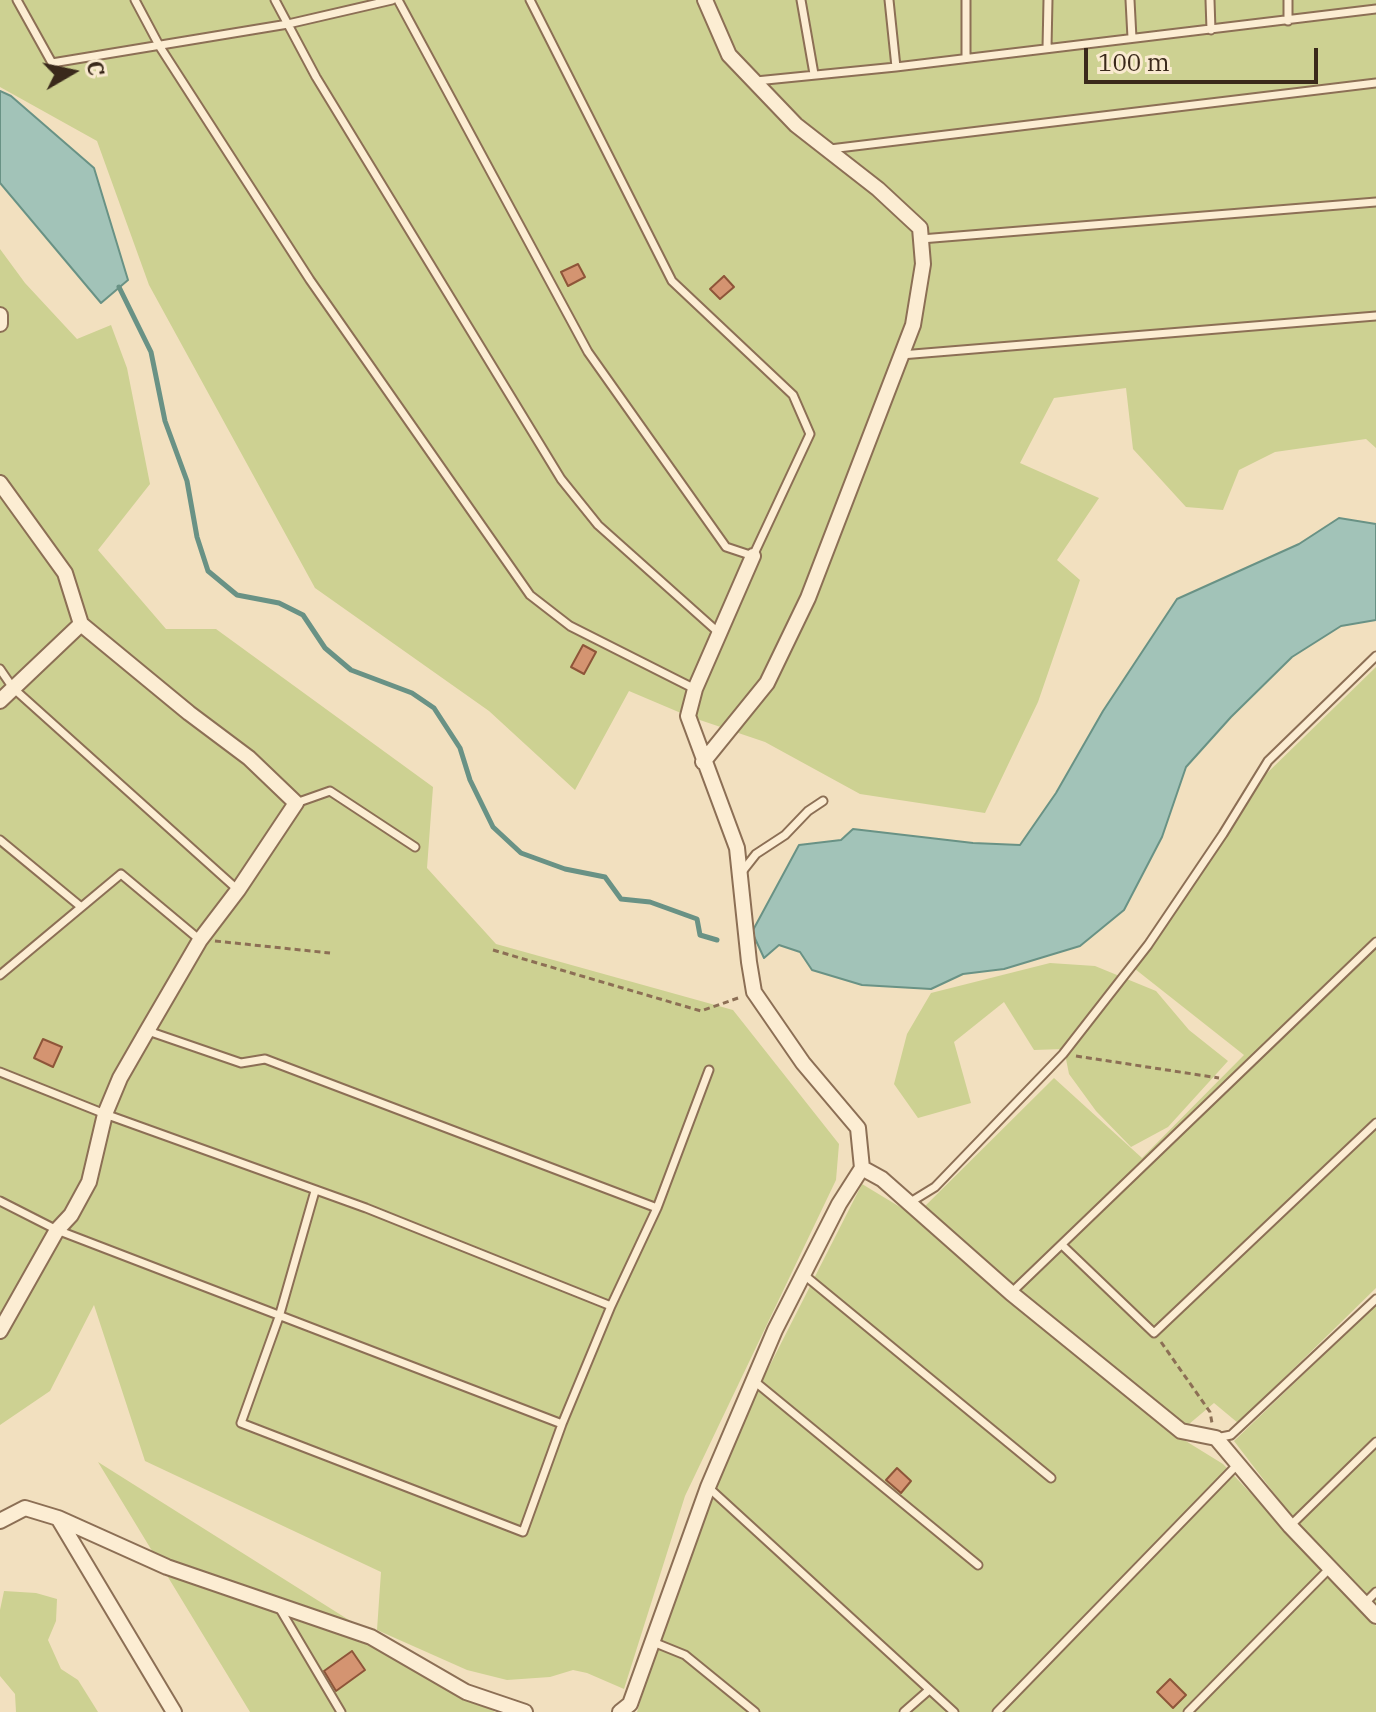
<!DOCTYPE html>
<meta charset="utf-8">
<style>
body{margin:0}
#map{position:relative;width:1376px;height:1712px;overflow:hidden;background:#f2e0bf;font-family:"IBM Plex Serif",serif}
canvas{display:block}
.north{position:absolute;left:32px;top:32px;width:80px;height:80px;-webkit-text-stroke:6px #f9eacf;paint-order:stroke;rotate:81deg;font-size:22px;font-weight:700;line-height:32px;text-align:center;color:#3a291b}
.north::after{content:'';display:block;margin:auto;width:28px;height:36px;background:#3a291b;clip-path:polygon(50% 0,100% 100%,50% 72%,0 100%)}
.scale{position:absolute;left:1084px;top:48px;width:234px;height:36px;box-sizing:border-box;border:4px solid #3a291b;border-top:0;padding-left:10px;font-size:24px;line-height:28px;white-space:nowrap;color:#3a291b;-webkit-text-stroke:6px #f9eacf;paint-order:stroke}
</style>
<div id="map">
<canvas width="1376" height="1712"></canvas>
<div class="north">С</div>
<div class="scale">100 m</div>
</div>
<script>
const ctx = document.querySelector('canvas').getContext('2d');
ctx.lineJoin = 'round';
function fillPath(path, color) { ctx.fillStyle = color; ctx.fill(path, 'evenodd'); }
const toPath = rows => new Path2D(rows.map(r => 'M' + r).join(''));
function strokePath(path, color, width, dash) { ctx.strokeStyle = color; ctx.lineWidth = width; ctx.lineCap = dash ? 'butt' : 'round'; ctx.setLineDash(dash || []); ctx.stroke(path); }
const green = toPath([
 [0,0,1376,0,1376,448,1366,439,1275,452,1239,470,1223,510,1186,507,1133,449,1126,388,1054,398,1020,463,1099,498,1057,560,1080,580,1038,702,985,813,860,794,765,742,688,716,629,691,575,790,489,711,315,588,149,285,97,141,0,87],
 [0,249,25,283,77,339,111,325,127,368,150,484,98,550,166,629,216,629,433,787,427,868,496,944,733,1010,839,1144,836,1180,685,1496,624,1689,587,1673,573,1670,550,1677,507,1680,467,1670,377,1630,381,1572,145,1461,94,1305,50,1391,0,1425],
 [1376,667,1376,1288,1238,1423,1214,1403,1176,1435,1223,1464,1376,1626,1376,1712,637,1712,707,1489,862,1184,915,1216,1054,1078,1142,1158,1244,1055,1135,969,1264,776],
 [1050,963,1095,966,1156,991,1189,1030,1228,1061,1168,1127,1131,1147,1096,1111,1069,1074,1064,1049,1034,1050,1004,1002,954,1042,971,1103,918,1118,894,1084,907,1034,931,993],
 [1376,1305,1376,1604,1303,1531,1234,1441],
 [98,1462,495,1712,250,1712],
 [4,1591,36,1593,57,1599,56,1621,48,1640,61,1669,78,1680,98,1712,16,1712,15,1694,0,1676,0,1610]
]);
const water = toPath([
 [0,91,11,96,94,168,128,280,101,303,0,183,0,91],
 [1339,518,1376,524,1376,620,1341,626,1292,657,1231,717,1186,767,1162,837,1124,910,1080,946,1004,969,963,974,931,989,862,985,812,970,800,952,779,945,764,958,752,932,799,845,841,840,853,829,973,843,1020,845,1056,793,1103,711,1177,599,1299,544,1339,518]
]);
const stream = toPath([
 [119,287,151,352,165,421,187,481,197,537,208,571,237,595,279,603,303,615,325,648,351,670,412,693,434,708,460,748,470,780,493,827,521,853,565,869,605,877,621,899,650,902,697,919,700,935,717,940]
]);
const building = toPath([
 [578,264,585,277,568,286,561,272,578,264],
 [724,276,734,287,720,299,710,289,724,276],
 [583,645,596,652,584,674,571,667,583,645],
 [43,1039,62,1047,53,1067,34,1058,43,1039],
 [897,1468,911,1481,901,1493,886,1480,897,1468],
 [352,1651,365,1670,336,1691,324,1671,352,1651],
 [1170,1679,1186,1695,1173,1708,1157,1692,1170,1679]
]);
const path = toPath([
 [215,941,330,953],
 [493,950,701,1011,741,997],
 [1076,1056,1219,1078],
 [1161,1342,1210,1412,1212,1423]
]);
const service = toPath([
 [17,0,52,63,288,24,392,0],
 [135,0,160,47,310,280,530,595,570,626,695,689],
 [275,0,316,77,561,479,598,525,719,633],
 [398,0,588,352,726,547,753,556,810,434,793,395,672,281,530,0],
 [801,0,814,74],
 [889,0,896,67],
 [1130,0,1132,38],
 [1210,0,1211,30],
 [1288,21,1288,0],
 [1047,48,1048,0],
 [966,57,966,0],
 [756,81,896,67,1376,9],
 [830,149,1376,83],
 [921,239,1376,202],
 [901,355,1376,316],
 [0,669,13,688,238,890],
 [296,803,330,791,415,847],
 [0,840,80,906],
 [741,873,756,854,785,835,808,811,823,801],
 [0,975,121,874,200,940],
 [148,1031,241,1063,265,1059,657,1208],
 [0,1072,105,1114,366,1208,611,1306],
 [315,1191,279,1317,241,1423,523,1532,562,1424,611,1306,657,1208,709,1070],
 [0,1201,57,1230,562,1424],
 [909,1203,935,1187,1063,1054,1148,945,1223,834,1268,761,1376,656],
 [1062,1245,1154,1333,1376,1123],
 [803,1274,1051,1478],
 [1011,1293,1376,942],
 [753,1380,978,1565],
 [1216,1438,1231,1435,1376,1299],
 [708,1487,954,1712],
 [1290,1526,1376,1442],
 [1364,1604,1376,1592],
 [280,1609,341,1712],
 [653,1642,685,1655,755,1712],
 [904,1712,929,1690],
 [997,1712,1237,1465],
 [1188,1712,1329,1569]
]);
const minor = toPath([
 [0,315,0,324],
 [0,483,65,573,81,624,189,713,249,758,296,803,238,890,200,940,147,1031,120,1078,105,1114,89,1182,71,1215,57,1230,0,1331],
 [753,556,695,689,688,716,737,848,749,962,754,992,803,1063,858,1128,862,1168],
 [0,701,81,624],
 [703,762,767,683,808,598,913,325,923,264,920,228,878,189,796,125,729,55,705,0],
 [58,1518,174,1712],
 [0,1521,25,1508,58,1518,167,1567,371,1637,466,1692,525,1712],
 [620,1712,630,1704,708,1487,775,1330,839,1204,862,1168,882,1179,1011,1293,1181,1431,1216,1438,1290,1526,1376,1616]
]);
fillPath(green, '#cdd192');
fillPath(water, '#a2c3b8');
strokePath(water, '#699285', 2);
strokePath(stream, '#699285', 5);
fillPath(building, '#d49471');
strokePath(building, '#8e5539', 2);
strokePath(service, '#8c6f55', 11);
strokePath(minor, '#8c6f55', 18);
strokePath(path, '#8c6f55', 3, [6, 4]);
strokePath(service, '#fcedd3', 7);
strokePath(minor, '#fcedd3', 14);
</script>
